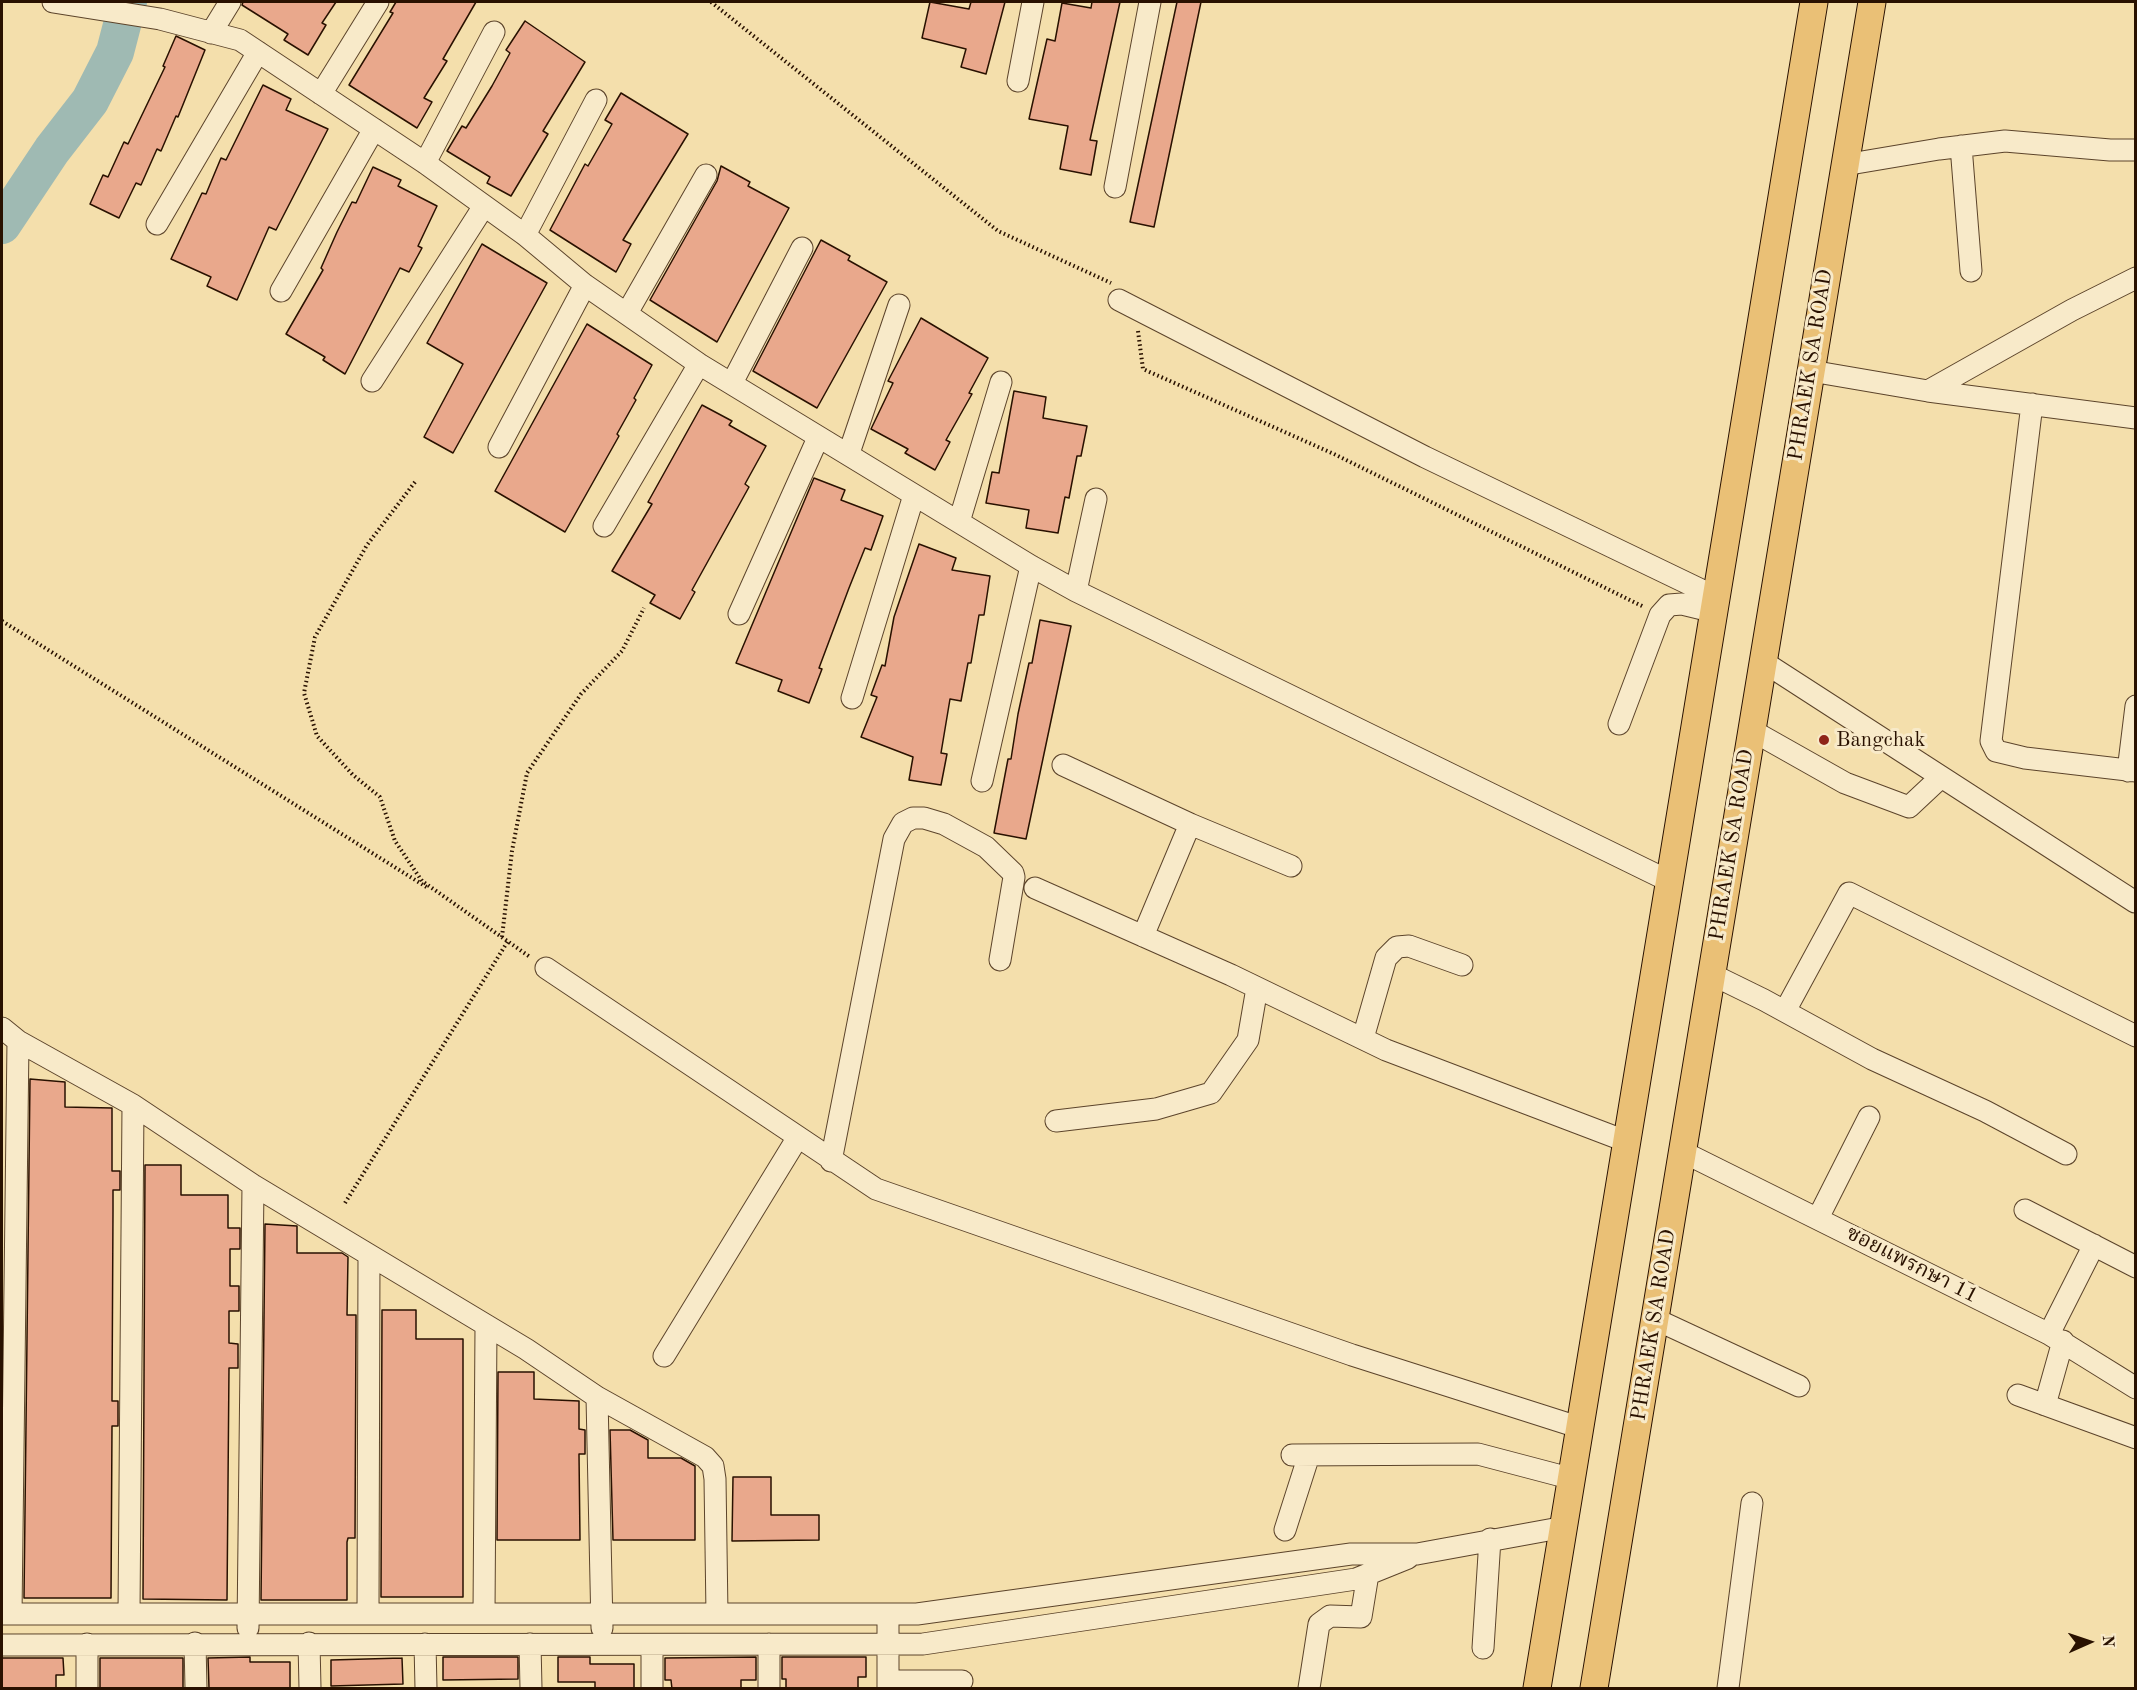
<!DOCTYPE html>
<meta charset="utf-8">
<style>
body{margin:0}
#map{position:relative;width:2137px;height:1690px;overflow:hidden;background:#f4dfac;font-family:"Old Standard TT",serif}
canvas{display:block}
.frame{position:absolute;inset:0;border:3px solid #291100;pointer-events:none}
.north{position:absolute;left:2059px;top:1612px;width:60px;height:60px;-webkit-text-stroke:4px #f8eac9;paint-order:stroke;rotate:87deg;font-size:16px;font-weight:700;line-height:24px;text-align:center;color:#291100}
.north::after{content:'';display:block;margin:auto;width:21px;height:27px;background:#291100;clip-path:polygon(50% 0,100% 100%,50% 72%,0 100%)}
</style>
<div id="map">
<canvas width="2137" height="1690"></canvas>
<div class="frame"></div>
<div class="north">N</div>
</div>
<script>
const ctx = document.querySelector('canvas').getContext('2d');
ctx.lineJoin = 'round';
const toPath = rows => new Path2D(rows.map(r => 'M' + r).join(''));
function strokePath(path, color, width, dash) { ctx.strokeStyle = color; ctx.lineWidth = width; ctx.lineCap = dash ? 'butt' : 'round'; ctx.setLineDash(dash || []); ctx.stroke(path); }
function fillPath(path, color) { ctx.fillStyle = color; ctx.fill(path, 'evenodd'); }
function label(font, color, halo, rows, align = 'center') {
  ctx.font = font + ' "Old Standard TT","Noto Serif Thai",serif'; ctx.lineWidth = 6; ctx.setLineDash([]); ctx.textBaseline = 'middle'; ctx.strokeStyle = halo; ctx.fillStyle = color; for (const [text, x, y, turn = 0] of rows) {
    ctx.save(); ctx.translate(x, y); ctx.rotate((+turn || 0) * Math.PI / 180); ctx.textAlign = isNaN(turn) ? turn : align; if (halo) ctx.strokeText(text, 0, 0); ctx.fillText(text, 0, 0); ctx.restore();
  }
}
const river = toPath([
 [2,225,52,150,90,101,115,52,128,2]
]);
const building = toPath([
 [243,2,336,2,322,23,326,25,308,55,284,40,288,34,242,5,243,2],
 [396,2,476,2,443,59,447,61,424,98,432,102,417,128,349,85,393,13,390,12,396,2],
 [930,2,969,9,971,2,1005,2,986,74,961,67,966,49,922,38,930,2],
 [1092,2,1120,2,1090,140,1097,141,1091,175,1060,169,1068,126,1029,119,1047,39,1055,41,1062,3,1091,8,1092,2],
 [1177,2,1201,2,1154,227,1130,222,1177,2],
 [525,21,585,62,543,131,548,134,511,196,487,183,490,177,447,151,462,126,466,128,492,86,510,53,506,50,525,21],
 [176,36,205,50,178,117,176,116,161,151,157,149,141,185,136,183,119,218,90,204,103,175,108,177,124,142,128,144,165,67,163,66,176,36],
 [263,85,291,99,286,110,328,129,276,230,269,227,237,300,207,286,211,277,171,259,202,193,206,194,221,158,226,160,263,85],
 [621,93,688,134,623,240,631,244,616,272,550,230,585,164,588,166,612,124,605,120,621,93],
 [721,166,750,182,748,186,789,208,717,342,650,300,717,181,721,166],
 [373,167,401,180,398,186,437,206,418,246,422,248,409,272,400,268,345,374,323,360,325,357,286,334,323,270,321,268,337,232,352,202,356,203,373,167],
 [821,240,850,256,848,260,887,282,817,408,753,371,821,240],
 [482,244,547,283,453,453,424,437,463,364,427,343,482,244],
 [921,318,988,358,969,393,972,394,946,440,950,442,935,470,905,453,908,449,871,429,893,383,888,381,921,318],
 [587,324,652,365,634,398,636,400,617,434,619,436,565,532,495,491,587,324],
 [1014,391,1046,397,1043,418,1087,426,1081,456,1077,456,1069,498,1065,497,1058,533,1026,528,1029,510,986,503,992,472,999,473,1014,391],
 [702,405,732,421,729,425,766,446,745,484,749,487,692,590,695,592,680,619,650,603,655,595,612,571,652,504,648,502,702,405],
 [814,478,845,490,841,500,883,516,871,550,865,548,849,588,819,668,822,669,809,703,778,691,782,680,736,663,814,478],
 [919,544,956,558,952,570,990,576,984,615,979,615,971,663,968,663,961,701,950,699,941,753,947,754,941,785,909,780,913,757,861,737,877,697,871,695,882,665,885,666,894,617,919,544],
 [1040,620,1071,626,1026,839,994,833,1008,759,1011,759,1018,714,1029,663,1032,663,1040,620],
 [30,1079,65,1082,65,1107,112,1108,112,1171,120,1171,120,1190,113,1190,113,1211,112,1401,118,1401,118,1426,112,1426,111,1598,24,1598,30,1079],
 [145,1165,181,1165,181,1195,228,1195,228,1228,240,1228,240,1249,230,1249,230,1286,239,1286,239,1311,229,1311,229,1343,238,1344,238,1368,229,1368,227,1600,143,1599,145,1165],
 [265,1224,297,1226,297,1253,342,1253,348,1257,347,1315,356,1315,355,1538,348,1538,347,1542,347,1600,261,1600,265,1224],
 [382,1310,416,1310,416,1339,463,1339,463,1597,381,1597,382,1310],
 [498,1372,534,1372,534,1399,579,1401,579,1429,585,1430,585,1454,579,1454,580,1540,497,1540,498,1372],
 [610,1430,630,1430,648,1440,648,1458,681,1458,695,1466,695,1540,613,1540,610,1430],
 [733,1477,771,1477,771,1515,819,1515,819,1540,732,1541,733,1477],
 [250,1657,250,1662,290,1662,290,1688,209,1688,208,1658,250,1657],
 [443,1657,518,1657,518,1679,443,1680,443,1657],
 [558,1657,590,1657,590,1664,634,1664,634,1689,595,1689,595,1682,558,1682,558,1657],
 [756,1657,756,1680,741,1680,741,1689,672,1689,671,1680,665,1680,665,1658,756,1657],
 [782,1657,866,1657,866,1677,858,1677,858,1689,786,1689,786,1679,782,1679,782,1657],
 [2,1658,63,1658,64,1675,56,1675,56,1689,2,1688,2,1658],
 [100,1658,183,1658,183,1688,100,1689,100,1658],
 [402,1658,403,1684,331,1686,331,1660,402,1658]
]);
const path = toPath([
 [711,2,998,231,1111,283],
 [1138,331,1143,369,1334,454,1644,607],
 [415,482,367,545,315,637,304,693,317,736,353,775,380,797,395,841,422,881,530,957],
 [2,621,428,888],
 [502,937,512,851,527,773,581,694,622,651,644,608],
 [345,1203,508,941]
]);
const minor = toPath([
 [53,2,160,19,240,40,425,163,525,235,585,285,699,364,1031,566,1076,591,1671,882],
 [211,33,230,2],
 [1018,81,1033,2],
 [321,94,378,2],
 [1961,146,1971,271],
 [425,163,494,32],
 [1844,165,1939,149,2005,141,2110,150,2136,150],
 [1115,187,1150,2],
 [157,224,258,52],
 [525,235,596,100],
 [281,291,374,129],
 [1119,300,1425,457,1718,598],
 [627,313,706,175],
 [1811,371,1928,391,2136,418],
 [372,381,484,206],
 [732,383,802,248],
 [1928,391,2072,310,2136,278],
 [2032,404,1991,741,1996,751,2025,758,2136,771],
 [499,447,585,285],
 [849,453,899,305],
 [959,522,1001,382],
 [604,526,699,364],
 [1076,591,1096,499],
 [739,614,818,438],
 [1762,661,2135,902],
 [852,698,914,495],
 [1619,724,1660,615,1669,605,1682,604,1715,612],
 [1751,730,1845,783,1909,807,1940,778],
 [1063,765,1190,824,1143,936],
 [2128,771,2136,706],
 [982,781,1031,566],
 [1190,824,1291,866],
 [1035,888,1231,975,1386,1050,1628,1142],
 [546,968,876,1189,1352,1355,1581,1428],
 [1711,974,1764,1000,1872,1059,1985,1111,2066,1154],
 [1785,1011,1849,893,2136,1036],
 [2,1028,18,1041,133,1105,253,1185,526,1349,597,1397,705,1457,713,1466,715,1479,717,1614],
 [1363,1038,1386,958,1397,947,1409,946,1462,965],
 [1056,1121,1156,1109,1211,1093,1248,1040,1257,988],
 [1683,1152,2049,1334,2136,1388],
 [831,1161,894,839,903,823,913,818,924,818,944,824,986,847,1013,873,1014,877,1000,960],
 [2025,1210,2136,1267],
 [1818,1218,1869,1117],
 [1655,1319,1799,1386],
 [2049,1334,2094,1245],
 [664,1356,798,1137],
 [2018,1395,2136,1438],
 [597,1397,602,1628],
 [2045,1405,2063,1341],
 [1292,1455,1478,1454,1573,1479],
 [1285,1530,1309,1455],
 [129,1613,133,1105],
 [368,1613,369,1255],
 [484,1613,486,1327],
 [2,1614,917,1614,1351,1554,1417,1554,1565,1527],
 [11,1614,18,1041],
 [888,1614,888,1688],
 [248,1628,253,1185],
 [195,1643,196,1688],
 [309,1643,310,1688],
 [425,1644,426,1688],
 [530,1644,531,1688],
 [2,1645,923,1644,1356,1579,1408,1558],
 [652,1645,652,1688],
 [1483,1648,1490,1539],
 [888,1681,962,1681],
 [87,1688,87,1644],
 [769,1688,769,1644],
 [1309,1688,1319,1624,1330,1616,1361,1617,1368,1574],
 [1728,1688,1752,1503]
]);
const major = toPath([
 [1537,1688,1814,2],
 [1594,1688,1872,2]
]);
const markers = [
 [1824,740,6,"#8f2418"]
];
const streetNames = [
 ["PHRAEK SA ROAD",1811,365,-81],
 ["PHRAEK SA ROAD",1732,845,-81],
 ["ซอยแพรกษา 11",1912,1265,27],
 ["PHRAEK SA ROAD",1654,1325,-81]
];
const poiNames = [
 ["Bangchak",1836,740]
];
strokePath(river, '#9fbab3', 38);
fillPath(building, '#e9a88c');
strokePath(building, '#291100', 1.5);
strokePath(minor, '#5c442b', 23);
strokePath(major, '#291100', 29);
strokePath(path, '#291100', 4, [1.5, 3]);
strokePath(minor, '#f8eac9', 21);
strokePath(major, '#eac076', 27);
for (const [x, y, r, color] of markers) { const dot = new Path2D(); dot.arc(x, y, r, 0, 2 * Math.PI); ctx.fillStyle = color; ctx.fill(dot); strokePath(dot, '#f8eac9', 2); }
label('21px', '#291100', '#f8eac9', streetNames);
label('21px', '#291100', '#f8eac9', poiNames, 'left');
</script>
